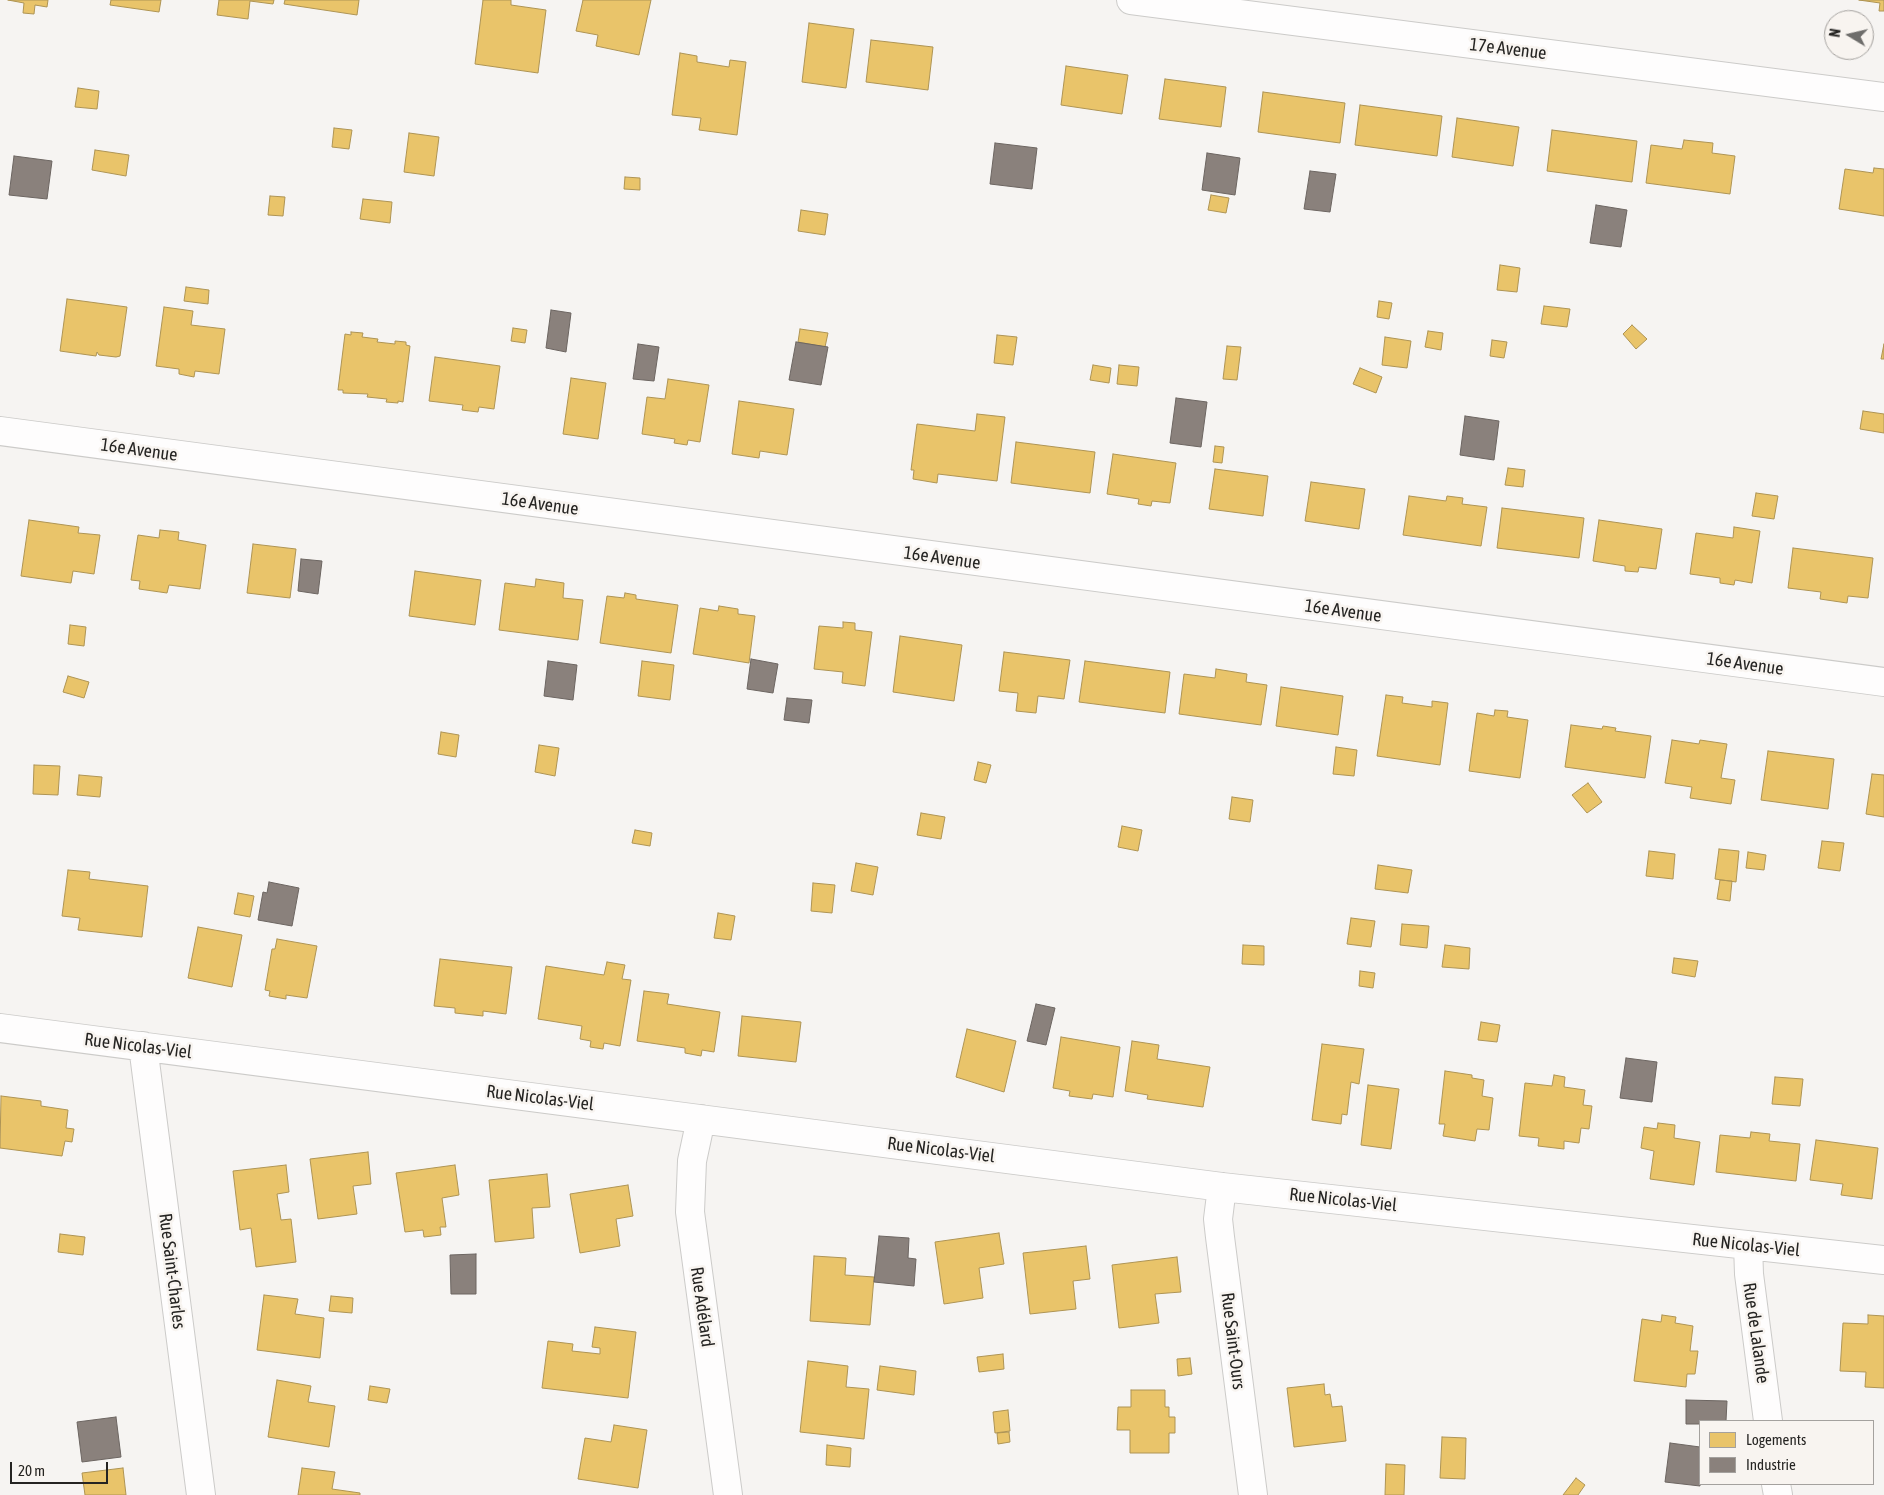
<!DOCTYPE html>
<meta charset="utf-8">
<style>
body{margin:0}
#map{position:relative;width:1884px;height:1495px;overflow:hidden;background:#f6f4f2;font-family:"Asap Condensed",sans-serif}
canvas{display:block}
.legend{position:absolute;left:1699px;top:1420px;width:175px;height:65px;box-sizing:border-box;background:#f8f4f0;border:1px solid #a4a19e;margin:0;padding:6px 9px;list-style:none;font-size:15px;color:#252422}
.legend li{display:flex;align-items:center;gap:10px;height:25px}
.legend b{width:25px;border:1px solid #a4a19e}
.north{position:absolute;left:1824px;top:10px;width:50px;height:50px;box-sizing:border-box;background:#f8f4f0;border:1px solid #a4a19e;border-radius:50%;rotate:279deg;font-size:14px;font-weight:700;line-height:20px;text-align:center;color:#252422}
.north::after{content:'';display:block;margin:auto;width:18px;height:22px;background:#6e6d6b;clip-path:polygon(50% 0,100% 100%,50% 72%,0 100%)}
.scale{position:absolute;left:10px;top:1462px;width:98px;height:22px;box-sizing:border-box;border:2px solid #252422;border-top:0;padding-left:6px;font-size:15px;line-height:18px;white-space:nowrap;color:#252422;-webkit-text-stroke:4px #f8f4f0;paint-order:stroke}
</style>
<div id="map">
<canvas width="1884" height="1495"></canvas>
<ul class="legend">
<li><b style="height:14px;background:#e9c46a"></b>Logements</li>
<li><b style="height:14px;background:#8a817c"></b>Industrie</li>
</ul>
<div class="north">N</div>
<div class="scale">20 m</div>
</div>
<script>
const ctx = document.querySelector('canvas').getContext('2d');
ctx.lineJoin = 'round';
function fillPath(path, color) { ctx.fillStyle = color; ctx.fill(path, 'evenodd'); }
const toPath = rows => new Path2D(rows.map(r => 'M' + r).join(''));
function strokePath(path, color, width, dash) { ctx.strokeStyle = color; ctx.lineWidth = width; ctx.lineCap = dash ? 'butt' : 'round'; ctx.setLineDash(dash || []); ctx.stroke(path); }
function label(font, color, halo, rows, align = 'center') {
  ctx.font = font + ' "Asap Condensed",sans-serif'; ctx.lineWidth = 5; ctx.setLineDash([]); ctx.textBaseline = 'middle'; ctx.strokeStyle = halo; ctx.fillStyle = color; for (const [text, x, y, turn = 0] of rows) {
    ctx.save(); ctx.translate(x, y); ctx.rotate((+turn || 0) * Math.PI / 180); ctx.textAlign = isNaN(turn) ? turn : align; if (halo) ctx.strokeText(text, 0, 0); ctx.fillText(text, 0, 0); ctx.restore();
  }
}
const homes = toPath([
 [8,0,48,0,47,7,35,5,34,14,23,13,24,3,8,0],
 [111,0,161,0,159,12,110,5,111,0],
 [219,0,274,0,273,4,250,1,248,19,217,15,219,0],
 [285,0,359,0,357,15,284,4,285,0],
 [483,0,511,0,511,5,546,10,538,73,475,64,483,0],
 [583,0,651,0,639,55,596,46,598,35,576,31,583,0],
 [1859,0,1884,0,1884,11,1879,11,1880,3,1859,0],
 [809,23,854,29,846,88,802,82,809,23],
 [871,40,933,47,928,90,866,82,871,40],
 [680,53,697,56,697,62,729,67,730,60,746,62,737,135,699,130,701,118,672,115,680,53],
 [1066,66,1128,75,1122,114,1061,105,1066,66],
 [1165,79,1226,87,1221,127,1159,119,1165,79],
 [78,88,99,91,97,109,75,107,78,88],
 [1263,92,1345,103,1340,143,1258,132,1263,92],
 [1360,105,1442,116,1437,156,1355,145,1360,105],
 [1457,118,1519,127,1513,166,1452,157,1457,118],
 [334,128,352,130,349,149,332,147,334,128],
 [1552,130,1637,141,1632,182,1547,171,1552,130],
 [409,133,439,137,434,176,404,172,409,133],
 [1684,140,1713,143,1712,153,1735,156,1730,194,1646,183,1651,145,1682,149,1684,140],
 [95,150,129,155,126,176,92,170,95,150],
 [1874,168,1884,169,1884,216,1839,209,1845,169,1873,173,1874,168],
 [625,177,640,178,640,190,624,189,625,177],
 [1211,195,1229,198,1226,213,1208,210,1211,195],
 [270,196,285,197,283,216,268,215,270,196],
 [363,199,392,202,390,223,360,219,363,199],
 [801,210,828,214,825,235,798,231,801,210],
 [1500,265,1520,268,1517,292,1497,290,1500,265],
 [186,287,209,290,208,304,184,301,186,287],
 [67,299,127,307,120,356,116,357,99,355,97,352,96,356,60,351,67,299],
 [1379,301,1392,303,1389,319,1377,317,1379,301],
 [1544,306,1570,309,1567,327,1541,324,1544,306],
 [164,307,193,311,191,325,225,329,219,374,195,371,194,377,179,374,179,369,156,366,164,307],
 [1632,325,1647,339,1636,349,1623,334,1632,325],
 [513,328,527,330,525,343,511,341,513,328],
 [800,329,828,333,825,347,798,342,800,329],
 [1428,331,1443,333,1441,350,1425,347,1428,331],
 [351,332,363,333,362,337,378,339,377,342,395,344,395,341,406,342,406,345,410,346,403,402,398,401,398,403,386,402,387,399,367,397,368,394,343,393,343,390,338,390,345,334,351,335,351,332],
 [997,335,1017,337,1013,365,994,363,997,335],
 [1385,337,1411,341,1407,368,1382,365,1385,337],
 [1492,340,1507,342,1504,358,1490,356,1492,340],
 [1884,344,1884,359,1881,359,1884,344],
 [1227,346,1241,347,1237,380,1223,379,1227,346],
 [435,357,500,366,494,409,479,407,478,412,462,410,463,405,429,401,435,357],
 [1093,365,1111,368,1109,383,1090,380,1093,365],
 [1119,365,1139,367,1137,386,1117,384,1119,365],
 [1360,368,1382,377,1376,393,1353,384,1360,368],
 [571,378,606,383,598,439,563,434,571,378],
 [668,379,709,385,700,442,688,440,687,445,674,443,675,439,642,434,647,397,665,399,668,379],
 [739,401,794,409,787,455,760,451,759,458,732,454,739,401],
 [1863,411,1884,414,1884,433,1860,429,1863,411],
 [977,414,1005,417,997,481,938,474,937,483,913,479,914,470,911,470,917,424,975,431,977,414],
 [1016,442,1095,452,1090,493,1011,483,1016,442],
 [1215,446,1224,447,1222,463,1213,462,1215,446],
 [1113,454,1176,463,1170,503,1152,501,1151,506,1138,504,1139,499,1107,494,1113,454],
 [1508,468,1525,470,1523,487,1505,485,1508,468],
 [1215,469,1268,476,1263,516,1209,509,1215,469],
 [1311,482,1365,489,1359,529,1305,521,1311,482],
 [1756,493,1778,496,1774,519,1752,516,1756,493],
 [1409,496,1446,501,1447,496,1463,498,1462,504,1487,507,1481,546,1403,535,1409,496],
 [1502,508,1584,518,1579,558,1497,548,1502,508],
 [29,520,79,527,78,533,100,535,94,574,73,571,71,583,21,576,29,520],
 [1599,520,1662,529,1656,569,1639,567,1638,572,1625,571,1625,566,1593,561,1599,520],
 [1734,527,1760,531,1752,583,1735,580,1734,585,1720,583,1720,578,1690,574,1696,533,1733,538,1734,527],
 [160,530,179,532,178,540,206,545,200,589,169,585,167,593,139,589,140,581,131,580,138,535,159,538,160,530],
 [253,544,296,549,290,598,247,593,253,544],
 [1793,548,1873,558,1868,598,1848,596,1847,603,1820,599,1821,592,1788,588,1793,548],
 [415,571,481,580,475,625,409,616,415,571],
 [536,579,564,583,563,598,583,600,578,640,499,630,505,583,535,587,536,579],
 [625,593,636,595,636,599,678,605,671,653,600,643,607,596,624,598,625,593],
 [719,606,738,609,738,614,755,616,749,663,693,654,700,608,718,611,719,606],
 [843,622,855,623,855,630,872,632,865,686,842,683,843,672,814,669,819,626,843,628,843,622],
 [70,625,86,627,84,646,68,644,70,625],
 [900,636,962,645,954,701,893,692,900,636],
 [1004,652,1070,660,1064,699,1038,696,1036,713,1016,711,1018,693,999,691,1004,652],
 [642,661,674,665,670,700,638,696,642,661],
 [1085,661,1170,672,1165,713,1079,702,1085,661],
 [1216,669,1247,674,1246,682,1267,685,1261,725,1179,714,1184,674,1215,678,1216,669],
 [68,676,89,682,84,698,63,692,68,676],
 [1281,687,1343,696,1338,735,1276,726,1281,687],
 [1386,695,1403,697,1402,703,1432,707,1432,701,1448,703,1440,765,1377,756,1386,695],
 [1495,710,1508,711,1507,717,1528,720,1520,778,1469,771,1477,713,1494,716,1495,710],
 [1571,725,1602,729,1603,726,1616,728,1615,731,1651,736,1645,778,1565,767,1571,725],
 [441,732,459,735,456,757,438,754,441,732],
 [1672,740,1699,744,1700,740,1727,744,1721,778,1735,780,1731,804,1690,798,1692,787,1665,783,1672,740],
 [539,745,559,748,555,776,535,772,539,745],
 [1336,747,1357,750,1354,776,1333,774,1336,747],
 [1768,751,1834,759,1828,809,1761,800,1768,751],
 [978,762,991,765,986,783,974,780,978,762],
 [34,765,60,766,58,795,33,794,34,765],
 [1872,774,1884,775,1884,817,1866,814,1872,774],
 [79,775,102,777,100,797,77,795,79,775],
 [1588,783,1602,802,1587,813,1572,795,1588,783],
 [1232,797,1253,800,1250,822,1229,819,1232,797],
 [921,813,945,817,941,839,917,835,921,813],
 [1122,826,1142,830,1138,851,1118,847,1122,826],
 [635,830,652,833,650,846,632,843,635,830],
 [1822,841,1844,843,1840,871,1818,868,1822,841],
 [1719,849,1739,851,1736,882,1715,879,1719,849],
 [1649,851,1675,854,1673,879,1646,876,1649,851],
 [1748,852,1766,855,1764,870,1746,868,1748,852],
 [856,863,878,867,873,895,851,891,856,863],
 [1378,865,1412,870,1408,893,1375,889,1378,865],
 [68,870,90,872,89,879,148,886,142,937,78,930,80,918,62,916,68,870],
 [1720,880,1732,881,1730,901,1717,899,1720,880],
 [813,883,835,885,832,913,811,911,813,883],
 [238,893,254,896,250,917,234,914,238,893],
 [718,913,735,916,731,940,714,938,718,913],
 [1351,918,1375,921,1371,947,1347,944,1351,918],
 [1402,924,1429,926,1427,948,1400,945,1402,924],
 [198,927,242,935,232,987,188,978,198,927],
 [277,939,317,946,307,998,286,995,286,999,269,996,270,991,265,990,272,949,275,949,277,939],
 [1243,945,1264,946,1264,965,1242,964,1243,945],
 [1445,945,1470,948,1469,969,1442,967,1445,945],
 [1674,958,1698,961,1695,977,1672,973,1674,958],
 [440,959,512,967,506,1014,483,1011,483,1016,455,1013,455,1008,434,1006,440,959],
 [607,962,625,965,622,979,631,980,620,1046,604,1043,603,1049,590,1047,591,1041,580,1039,582,1026,538,1019,546,966,604,975,607,962],
 [1360,971,1375,973,1373,988,1359,986,1360,971],
 [644,991,669,994,667,1004,720,1012,714,1052,702,1050,701,1056,685,1053,685,1048,637,1041,644,991],
 [742,1016,801,1022,796,1062,738,1056,742,1016],
 [1481,1022,1500,1025,1497,1042,1478,1040,1481,1022],
 [967,1029,1016,1041,1004,1092,956,1077,967,1029],
 [1061,1037,1120,1047,1113,1097,1093,1094,1092,1099,1069,1096,1070,1091,1053,1088,1061,1037],
 [1132,1041,1159,1045,1157,1059,1210,1067,1203,1107,1147,1099,1148,1095,1125,1091,1132,1041],
 [1322,1044,1364,1049,1359,1084,1351,1082,1347,1115,1342,1114,1341,1124,1312,1120,1322,1044],
 [1445,1071,1472,1075,1472,1078,1484,1080,1482,1096,1493,1098,1489,1130,1477,1129,1475,1141,1443,1136,1445,1124,1439,1124,1445,1071],
 [1554,1075,1565,1077,1564,1087,1585,1090,1583,1105,1592,1106,1589,1129,1581,1128,1579,1143,1564,1141,1564,1149,1538,1146,1539,1138,1519,1136,1525,1083,1552,1086,1554,1075],
 [1775,1077,1803,1079,1800,1106,1772,1104,1775,1077],
 [1368,1085,1399,1089,1391,1149,1361,1145,1368,1085],
 [1,1096,41,1101,41,1106,68,1110,66,1128,74,1129,72,1142,65,1141,62,1156,0,1148,1,1096],
 [1658,1123,1675,1125,1674,1138,1700,1142,1694,1185,1650,1179,1654,1151,1641,1148,1644,1127,1657,1129,1658,1123],
 [1751,1132,1770,1134,1769,1141,1800,1144,1796,1181,1716,1172,1720,1135,1750,1138,1751,1132],
 [1816,1140,1878,1148,1872,1199,1841,1195,1843,1184,1810,1180,1816,1140],
 [368,1152,371,1184,353,1186,357,1214,318,1219,310,1159,368,1152],
 [286,1165,289,1192,277,1194,281,1220,291,1219,296,1262,256,1267,251,1228,240,1230,233,1171,286,1165],
 [455,1165,459,1195,442,1198,446,1227,440,1227,441,1235,424,1237,423,1230,405,1232,396,1173,455,1165],
 [547,1174,550,1207,532,1208,534,1238,495,1242,489,1180,547,1174],
 [628,1185,633,1216,616,1219,620,1246,580,1253,570,1194,628,1185],
 [999,1233,1004,1264,979,1268,983,1298,944,1304,935,1242,999,1233],
 [60,1234,85,1237,83,1255,58,1252,60,1234],
 [1086,1246,1090,1279,1073,1281,1076,1309,1030,1314,1023,1253,1086,1246],
 [814,1256,846,1258,845,1275,874,1277,870,1325,810,1321,814,1256],
 [1177,1257,1181,1292,1155,1294,1159,1323,1119,1328,1112,1265,1177,1257],
 [264,1295,298,1299,295,1314,324,1318,320,1358,257,1350,264,1295],
 [331,1296,353,1298,352,1313,329,1311,331,1296],
 [1662,1315,1676,1317,1675,1323,1693,1326,1690,1351,1698,1351,1695,1374,1687,1374,1686,1387,1634,1381,1642,1319,1661,1322,1662,1315],
 [1868,1315,1884,1316,1884,1388,1865,1387,1866,1372,1840,1371,1843,1323,1868,1324,1868,1315],
 [595,1327,636,1332,628,1398,542,1388,548,1341,573,1344,572,1351,600,1354,600,1348,592,1347,595,1327],
 [1003,1354,1004,1369,979,1372,977,1357,1003,1354],
 [1190,1358,1192,1374,1178,1376,1177,1359,1190,1358],
 [808,1361,848,1366,846,1387,869,1389,864,1439,800,1432,808,1361],
 [880,1366,916,1371,914,1395,877,1390,880,1366],
 [277,1380,311,1386,308,1402,335,1406,329,1447,268,1437,277,1380],
 [1324,1384,1325,1395,1330,1394,1332,1407,1342,1406,1346,1441,1294,1447,1287,1388,1324,1384],
 [370,1386,390,1389,387,1403,368,1400,370,1386],
 [1131,1390,1165,1390,1165,1407,1169,1407,1169,1417,1175,1417,1175,1433,1169,1433,1169,1453,1130,1453,1130,1430,1117,1430,1118,1407,1131,1407,1131,1390],
 [1008,1410,1010,1431,995,1433,993,1412,1008,1410],
 [614,1425,647,1430,638,1488,578,1479,585,1438,611,1442,614,1425],
 [1009,1432,1010,1442,998,1444,997,1433,1009,1432],
 [1442,1437,1466,1438,1465,1479,1440,1478,1442,1437],
 [827,1445,851,1448,850,1467,826,1465,827,1445],
 [1386,1464,1405,1465,1404,1495,1385,1495,1386,1464],
 [123,1468,126,1495,85,1495,82,1473,123,1468],
 [302,1468,335,1472,332,1489,360,1493,360,1495,298,1495,302,1468],
 [1576,1478,1585,1485,1578,1495,1563,1495,1576,1478]
]);
const industry = toPath([
 [995,143,1037,148,1032,189,990,184,995,143],
 [1207,153,1240,158,1235,195,1202,190,1207,153],
 [14,156,52,161,47,199,9,195,14,156],
 [1310,171,1336,174,1330,212,1304,209,1310,171],
 [1596,205,1627,210,1621,247,1590,243,1596,205],
 [551,310,571,313,566,352,546,348,551,310],
 [796,342,828,347,821,385,789,380,796,342],
 [638,344,659,347,654,381,633,379,638,344],
 [1176,398,1207,402,1201,447,1170,443,1176,398],
 [1465,416,1499,421,1494,460,1460,455,1465,416],
 [301,559,322,561,318,594,298,591,301,559],
 [751,659,778,664,773,693,747,689,751,659],
 [548,661,577,665,573,700,544,696,548,661],
 [787,698,812,700,809,723,784,720,787,698],
 [269,882,299,888,292,926,258,920,263,892,267,893,269,882],
 [1036,1004,1055,1008,1046,1045,1027,1041,1036,1004],
 [1626,1058,1657,1062,1652,1102,1620,1098,1626,1058],
 [879,1236,909,1238,908,1258,916,1259,914,1286,874,1282,879,1236],
 [476,1254,476,1294,451,1294,450,1255,476,1254],
 [1686,1400,1727,1401,1726,1421,1700,1421,1700,1424,1686,1424,1686,1400],
 [116,1417,121,1457,82,1462,77,1422,116,1417],
 [1670,1443,1700,1447,1700,1486,1665,1482,1670,1443]
]);
const street = toPath([
 [1131,0,1884,97],
 [0,431,1884,682],
 [0,1028,1222,1187,1884,1260],
 [143,1046,201,1495],
 [701,1119,692,1161,690,1212,728,1495],
 [1222,1187,1218,1219,1220,1237,1253,1495],
 [1748,1245,1749,1274,1768,1421],
 [1776,1484,1778,1495]
]);
const streetNames = [
 ["17e Avenue",1508,49,7],
 ["16e Avenue",139,450,8],
 ["16e Avenue",540,504,8],
 ["16e Avenue",942,558,8],
 ["16e Avenue",1343,611,8],
 ["16e Avenue",1745,664,8],
 ["Rue Nicolas-Viel",138,1046,7],
 ["Rue Nicolas-Viel",540,1098,7],
 ["Rue Nicolas-Viel",941,1150,7],
 ["Rue Nicolas-Viel",1343,1200,6],
 ["Rue Nicolas-Viel",1746,1245,6],
 ["Rue Saint-Charles",172,1271,83],
 ["Rue Adélard",702,1307,82],
 ["Rue de Lalande",1756,1333,82],
 ["Rue Saint-Ours",1233,1341,83]
];
fillPath(homes, '#e9c46a');
strokePath(homes, '#ae9454', 1);
fillPath(industry, '#8a817c');
strokePath(industry, '#6c6561', 1);
strokePath(street, '#cccbc9', 30);
strokePath(street, '#fefdfd', 28);
label('18px', '#252422', '#f8f4f0', streetNames);
</script>
